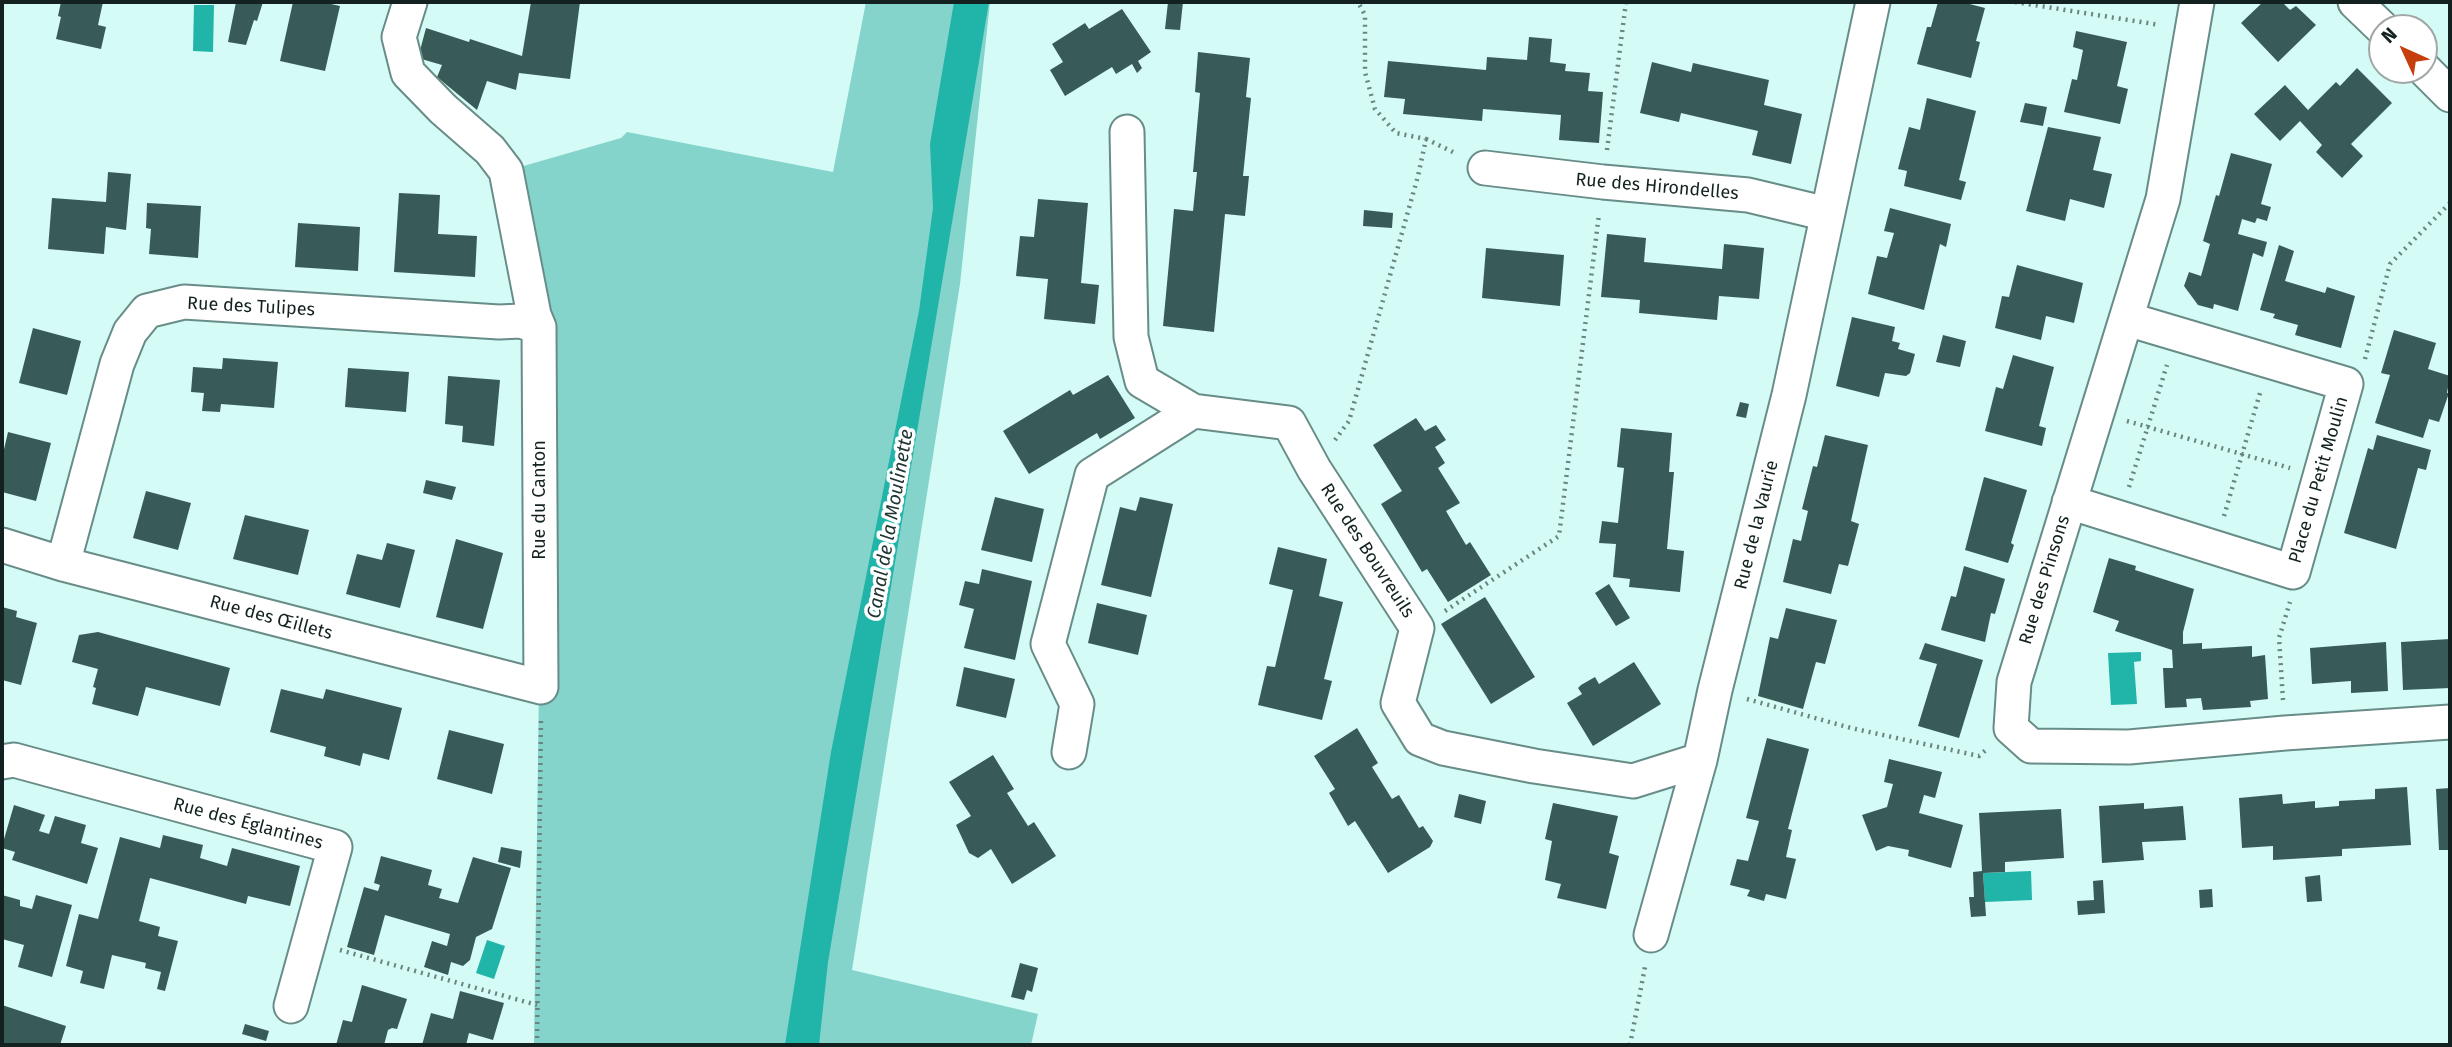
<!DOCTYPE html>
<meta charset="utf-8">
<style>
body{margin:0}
#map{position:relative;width:2452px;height:1047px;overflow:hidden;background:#d5fbf6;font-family:"Fira Sans",sans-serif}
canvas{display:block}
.frame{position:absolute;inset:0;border:4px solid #132220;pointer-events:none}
.north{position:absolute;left:2368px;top:14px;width:70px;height:70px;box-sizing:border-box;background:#fff;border:2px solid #a1a7a6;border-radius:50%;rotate:315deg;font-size:19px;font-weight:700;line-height:28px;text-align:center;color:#132220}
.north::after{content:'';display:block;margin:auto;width:24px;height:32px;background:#c63e0c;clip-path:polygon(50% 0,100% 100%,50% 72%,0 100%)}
</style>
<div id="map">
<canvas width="2452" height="1047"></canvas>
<div class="frame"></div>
<div class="north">N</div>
</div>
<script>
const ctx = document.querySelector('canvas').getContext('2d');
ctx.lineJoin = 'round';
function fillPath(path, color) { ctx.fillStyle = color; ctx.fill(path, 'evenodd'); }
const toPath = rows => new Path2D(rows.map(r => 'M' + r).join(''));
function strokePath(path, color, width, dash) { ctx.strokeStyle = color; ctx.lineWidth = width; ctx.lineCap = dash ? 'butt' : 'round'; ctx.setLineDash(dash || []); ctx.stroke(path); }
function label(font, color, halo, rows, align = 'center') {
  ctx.font = font + ' "Fira Sans",sans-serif'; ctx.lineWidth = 7; ctx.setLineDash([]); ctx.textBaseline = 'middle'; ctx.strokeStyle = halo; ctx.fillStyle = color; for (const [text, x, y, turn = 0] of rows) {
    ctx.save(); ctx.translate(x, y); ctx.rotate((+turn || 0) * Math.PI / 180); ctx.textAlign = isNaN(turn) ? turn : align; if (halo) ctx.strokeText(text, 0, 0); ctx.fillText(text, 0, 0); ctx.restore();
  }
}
const green = toPath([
 [866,2,990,2,960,284,852,970,1038,1014,1031,1045,534,1045,539,687,538,324,506,171,621,138,627,132,833,172]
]);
const water = toPath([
 [954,2,989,2,828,962,819,1045,785,1045,831,752,919,311,933,208,930,144],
 [194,5,214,5,213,52,193,51],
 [2141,652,2141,661,2134,662,2137,704,2111,705,2108,653],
 [2031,871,2032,900,1985,902,1983,873],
 [487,940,505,946,494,979,476,973]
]);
const building = toPath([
 [61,2,103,2,98,25,106,27,101,49,56,39,61,17,58,16],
 [236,2,263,2,257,21,254,20,246,45,228,42],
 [293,2,322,2,340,6,325,71,280,61],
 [531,2,580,2,570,79,519,73,516,90,487,81,477,110,437,77,442,65,418,58,426,28,469,42,470,39,522,56],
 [1168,2,1183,2,1180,30,1165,29],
 [1938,2,1962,2,1985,8,1976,41,1980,42,1971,78,1917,64,1927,27,1931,27],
 [2263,2,2282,2,2290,10,2296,6,2316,25,2278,62,2241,23],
 [1122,9,1151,52,1138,61,1142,68,1137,73,1132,64,1116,74,1112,67,1065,96,1050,70,1063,62,1052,44,1085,23,1089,29],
 [2076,31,2127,42,2117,86,2128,89,2120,124,2064,112,2072,79,2077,80,2083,50,2073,47],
 [1529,37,1552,39,1550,62,1566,64,1565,71,1590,73,1588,91,1603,92,1599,143,1559,140,1561,115,1483,109,1482,121,1403,114,1405,99,1384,97,1388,61,1486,70,1487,57,1527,60],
 [1198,52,1250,58,1246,97,1251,98,1243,176,1249,176,1245,216,1225,214,1214,332,1163,326,1174,209,1193,211,1197,172,1193,172,1200,93,1195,92],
 [1652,62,1691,72,1693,63,1769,80,1764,105,1802,114,1791,164,1752,155,1758,131,1681,113,1679,122,1640,113],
 [2357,68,2392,103,2351,144,2363,156,2342,178,2316,152,2322,145,2300,121,2280,141,2254,114,2285,85,2308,110,2336,82,2340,86],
 [1927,98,1976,111,1959,180,1966,182,1961,200,1904,186,1907,171,1898,169,1909,127,1920,130],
 [2025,103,2047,107,2043,126,2020,122],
 [2048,127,2101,137,2093,170,2112,174,2104,208,2070,199,2065,221,2026,211],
 [2231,153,2272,164,2261,204,2271,207,2267,221,2257,218,2255,223,2242,219,2238,234,2267,242,2263,257,2253,253,2238,311,2214,304,2213,309,2198,305,2184,286,2189,272,2201,276,2210,244,2203,241,2216,195,2219,196],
 [108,172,131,174,126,230,106,227,104,254,48,249,52,198,106,202],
 [399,193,440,195,438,234,477,236,475,277,394,272],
 [1038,199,1088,203,1081,283,1099,285,1095,324,1044,319,1048,279,1016,276,1020,236,1034,237],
 [147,203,201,206,198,258,149,254,151,229,146,228],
 [1890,208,1951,224,1946,247,1940,244,1924,310,1868,294,1877,256,1887,258,1894,233,1884,231],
 [1364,210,1393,213,1392,228,1363,226],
 [298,223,360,227,358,271,295,267],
 [1607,234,1646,238,1644,262,1722,269,1724,244,1764,248,1759,299,1719,296,1717,320,1639,313,1640,300,1601,297],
 [2279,245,2294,251,2285,281,2325,293,2327,287,2355,296,2341,348,2295,335,2298,325,2273,318,2275,314,2260,310],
 [1486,248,1564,255,1560,306,1482,298],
 [2017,265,2083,283,2074,323,2046,316,2041,340,1995,328,2002,296,2009,297],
 [1852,317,1895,327,1892,341,1900,343,1898,349,1915,354,1910,373,1906,376,1885,373,1879,397,1836,386],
 [33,328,81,341,67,395,19,383],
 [2394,330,2436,343,2428,369,2450,376,2447,393,2449,393,2439,422,2429,419,2423,438,2375,423,2390,375,2381,373],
 [1943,335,1966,341,1960,367,1936,362],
 [2013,355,2054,367,2039,426,2046,428,2042,446,1985,431,1996,387,2003,389],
 [223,358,278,362,274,408,221,404,220,412,202,411,204,393,191,392,193,367,222,369],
 [348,368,409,372,406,412,345,407],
 [1108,375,1135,418,1100,439,1097,433,1029,474,1003,431,1070,390,1073,395],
 [448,376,500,380,494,446,462,442,463,426,445,424],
 [1740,402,1749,404,1746,418,1736,416],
 [1416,418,1425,431,1436,425,1446,440,1435,447,1445,463,1438,468,1460,503,1446,511,1466,545,1470,542,1491,575,1448,602,1427,569,1422,572,1381,504,1402,491,1373,445],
 [1621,428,1672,433,1669,472,1674,472,1667,549,1684,551,1680,592,1629,587,1630,579,1613,577,1616,544,1599,543,1602,521,1618,523,1624,468,1617,467],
 [8,432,51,443,36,501,2,492,2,458],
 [1825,435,1868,445,1851,521,1859,524,1848,566,1839,564,1831,594,1783,582,1793,539,1801,541,1808,511,1802,509,1813,466,1817,467],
 [2377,435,2431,450,2426,470,2418,468,2396,549,2344,533,2368,448,2373,450],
 [1984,477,2027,490,2011,543,2014,545,2008,563,1965,550],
 [426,480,456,487,452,500,423,493],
 [146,491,191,503,178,550,133,538],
 [995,497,1044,509,1032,562,981,550],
 [1140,497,1173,504,1151,597,1101,585,1120,507,1136,511],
 [245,515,309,530,298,575,233,559],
 [456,539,503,553,483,629,436,617],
 [387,543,415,550,400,608,346,594,357,554,382,560],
 [1278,547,1327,559,1319,596,1343,602,1324,679,1332,681,1322,720,1258,705,1267,666,1275,667,1293,590,1269,584],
 [2109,558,2136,566,2135,570,2194,589,2183,632,2183,644,2202,643,2202,649,2252,646,2252,657,2265,655,2268,699,2250,701,2251,707,2203,710,2201,698,2186,699,2187,707,2165,708,2163,668,2173,668,2172,650,2115,631,2119,621,2093,612],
 [1964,566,2005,579,1995,614,1991,613,1985,642,1941,630,1951,596,1956,597],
 [982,569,1032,581,1015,660,964,648,974,609,959,605,965,581,979,584],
 [1609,584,1630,618,1616,626,1595,593],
 [1485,597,1535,677,1491,704,1441,624],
 [1097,603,1147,615,1138,655,1088,643],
 [2,607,17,611,16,617,37,623,21,685,2,680],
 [1786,608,1837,620,1825,664,1816,662,1803,709,1758,696,1770,637,1778,639],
 [98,632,230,668,220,706,146,687,138,716,92,704,96,688,93,687,98,669,72,662,79,635],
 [2450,639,2450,688,2403,690,2401,642],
 [2386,642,2388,691,2351,693,2351,681,2312,684,2310,648],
 [1925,643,1983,660,1959,738,1918,726,1937,664,1919,659],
 [1634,662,1661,704,1593,746,1567,703,1582,694,1578,688,1581,685,1595,677,1599,684],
 [964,667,1015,679,1006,718,956,706],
 [281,689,323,699,326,689,402,708,389,760,363,753,360,766,324,756,326,747,270,732],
 [1357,728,1378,763,1372,767,1392,799,1399,795,1419,828,1423,826,1433,841,1430,847,1388,873,1355,821,1348,826,1329,793,1335,789,1314,756],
 [449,730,504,744,492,794,437,779],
 [1767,738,1809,749,1788,829,1792,830,1786,857,1796,859,1786,899,1766,894,1764,901,1747,896,1750,890,1730,885,1737,859,1748,861,1759,821,1746,818],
 [993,755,1014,789,1007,793,1028,826,1034,822,1056,856,1012,884,991,849,978,858,969,853,956,825,971,816,949,782],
 [1889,759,1942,772,1935,798,1924,795,1919,813,1963,825,1951,868,1908,856,1909,850,1888,846,1876,851,1862,815,1887,807,1893,784,1884,782],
 [2407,787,2411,845,2342,849,2342,856,2273,860,2273,846,2242,848,2239,798,2282,794,2283,804,2315,801,2315,808,2339,806,2339,801,2375,799,2375,789],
 [2450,788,2450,850,2439,850,2436,789],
 [1459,794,1486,801,1481,824,1454,817],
 [1553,803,1618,816,1609,853,1619,856,1606,909,1557,898,1561,884,1545,880,1552,841,1545,839],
 [2144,803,2144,809,2183,806,2186,840,2142,842,2144,860,2102,863,2099,806],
 [14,805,45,815,39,831,49,834,55,816,86,825,81,843,98,848,87,884,12,860,15,852,2,848,2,846],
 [2061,809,2064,858,2005,862,2005,872,1983,873,1986,916,1971,917,1969,897,1974,897,1973,872,1982,871,1979,813],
 [163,835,203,845,200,858,227,866,232,848,300,866,290,906,248,896,246,904,150,878,139,921,160,927,158,936,178,941,165,991,157,989,161,972,145,968,146,963,112,955,104,989,80,983,83,971,66,966,79,914,98,919,120,837,160,848],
 [501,847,522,851,520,868,498,862],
 [381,856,432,870,428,885,442,889,439,898,458,903,473,857,511,868,492,929,476,937,470,960,463,966,451,962,448,975,424,967,432,941,447,946,450,934,385,915,374,955,347,947,364,887,378,891,380,885,374,883],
 [2320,875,2322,901,2307,902,2305,877],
 [2103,880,2105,913,2078,915,2077,901,2094,900,2093,881],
 [2212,889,2213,907,2200,908,2199,890],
 [2,895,20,900,20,906,32,909,36,895,72,905,52,977,18,967,24,945,2,939],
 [1020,963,1038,968,1032,992,1027,990,1024,1000,1011,997],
 [362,985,407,999,397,1029,392,1028,388,1030,384,1045,336,1045,343,1020,352,1022],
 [460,991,504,1003,493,1040,469,1033,466,1045,422,1045,431,1013,453,1019],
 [2,1005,66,1026,60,1045,2,1045],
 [245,1024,269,1031,266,1041,242,1034]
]);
const path = toPath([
 [2015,2,2160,25],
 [1426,139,1457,154],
 [1607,150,1626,2],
 [2365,359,2390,264,2450,203],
 [2127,421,2290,468],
 [1335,440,1349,421,1418,176,1426,139,1396,133,1375,109,1365,72,1365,15,1358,2],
 [2129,487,2167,365],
 [2224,516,2260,393],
 [1445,611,1559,536,1599,214],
 [1747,699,1851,728,1979,756,1987,749],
 [2283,700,2279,638,2290,602],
 [340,950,537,1005],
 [537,1045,541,719],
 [1630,1045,1645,967]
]);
const street = toPath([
 [2197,2,2163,199,2014,682,2011,728,2031,746,2129,747,2285,733,2450,722],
 [2355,2,2382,28],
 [2424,69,2450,95],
 [1127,132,1131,337,1142,381,1193,411,1289,423,1314,469,1417,628,1398,703,1420,739,1443,748,1534,766,1633,781,1700,760],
 [1485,168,1603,182,1748,195,1827,214],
 [2069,502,2293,572,2346,384,2127,319],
 [2,545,63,564,541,687,539,327,534,315,506,171,490,150,443,109,408,73,399,37,410,2],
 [63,564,117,364,130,332,147,311,184,302,499,322,521,321,539,327],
 [1069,752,1077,704,1048,644,1092,475,1193,411],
 [2,762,14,760,335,847,291,1006],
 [1651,935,1700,760,1715,690,1789,395,1873,2]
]);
const streetNames = [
 ["Rue des Hirondelles",1657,187,5],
 ["Rue des Tulipes",251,307,3],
 ["Place du Petit Moulin",2319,480,-74],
 ["Rue du Canton",540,500,-90],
 ["Rue de la Vaurie",1757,525,-76],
 ["Rue des Bouvreuils",1367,551,57],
 ["Rue des Pinsons",2045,580,-73],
 ["Rue des Œillets",271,618,15],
 ["Rue des Églantines",248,824,15]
];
const waterNames = [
 ["Canal de la Moulinette",891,524,-80]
];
fillPath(green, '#85d4cc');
fillPath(water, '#21b4a9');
fillPath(building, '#395b58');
strokePath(street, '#688c88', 37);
strokePath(path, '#6a8480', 4.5, [2, 5]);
strokePath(street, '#fff', 33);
label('18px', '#132220', '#fff', streetNames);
label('italic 19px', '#203634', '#fff', waterNames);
</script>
